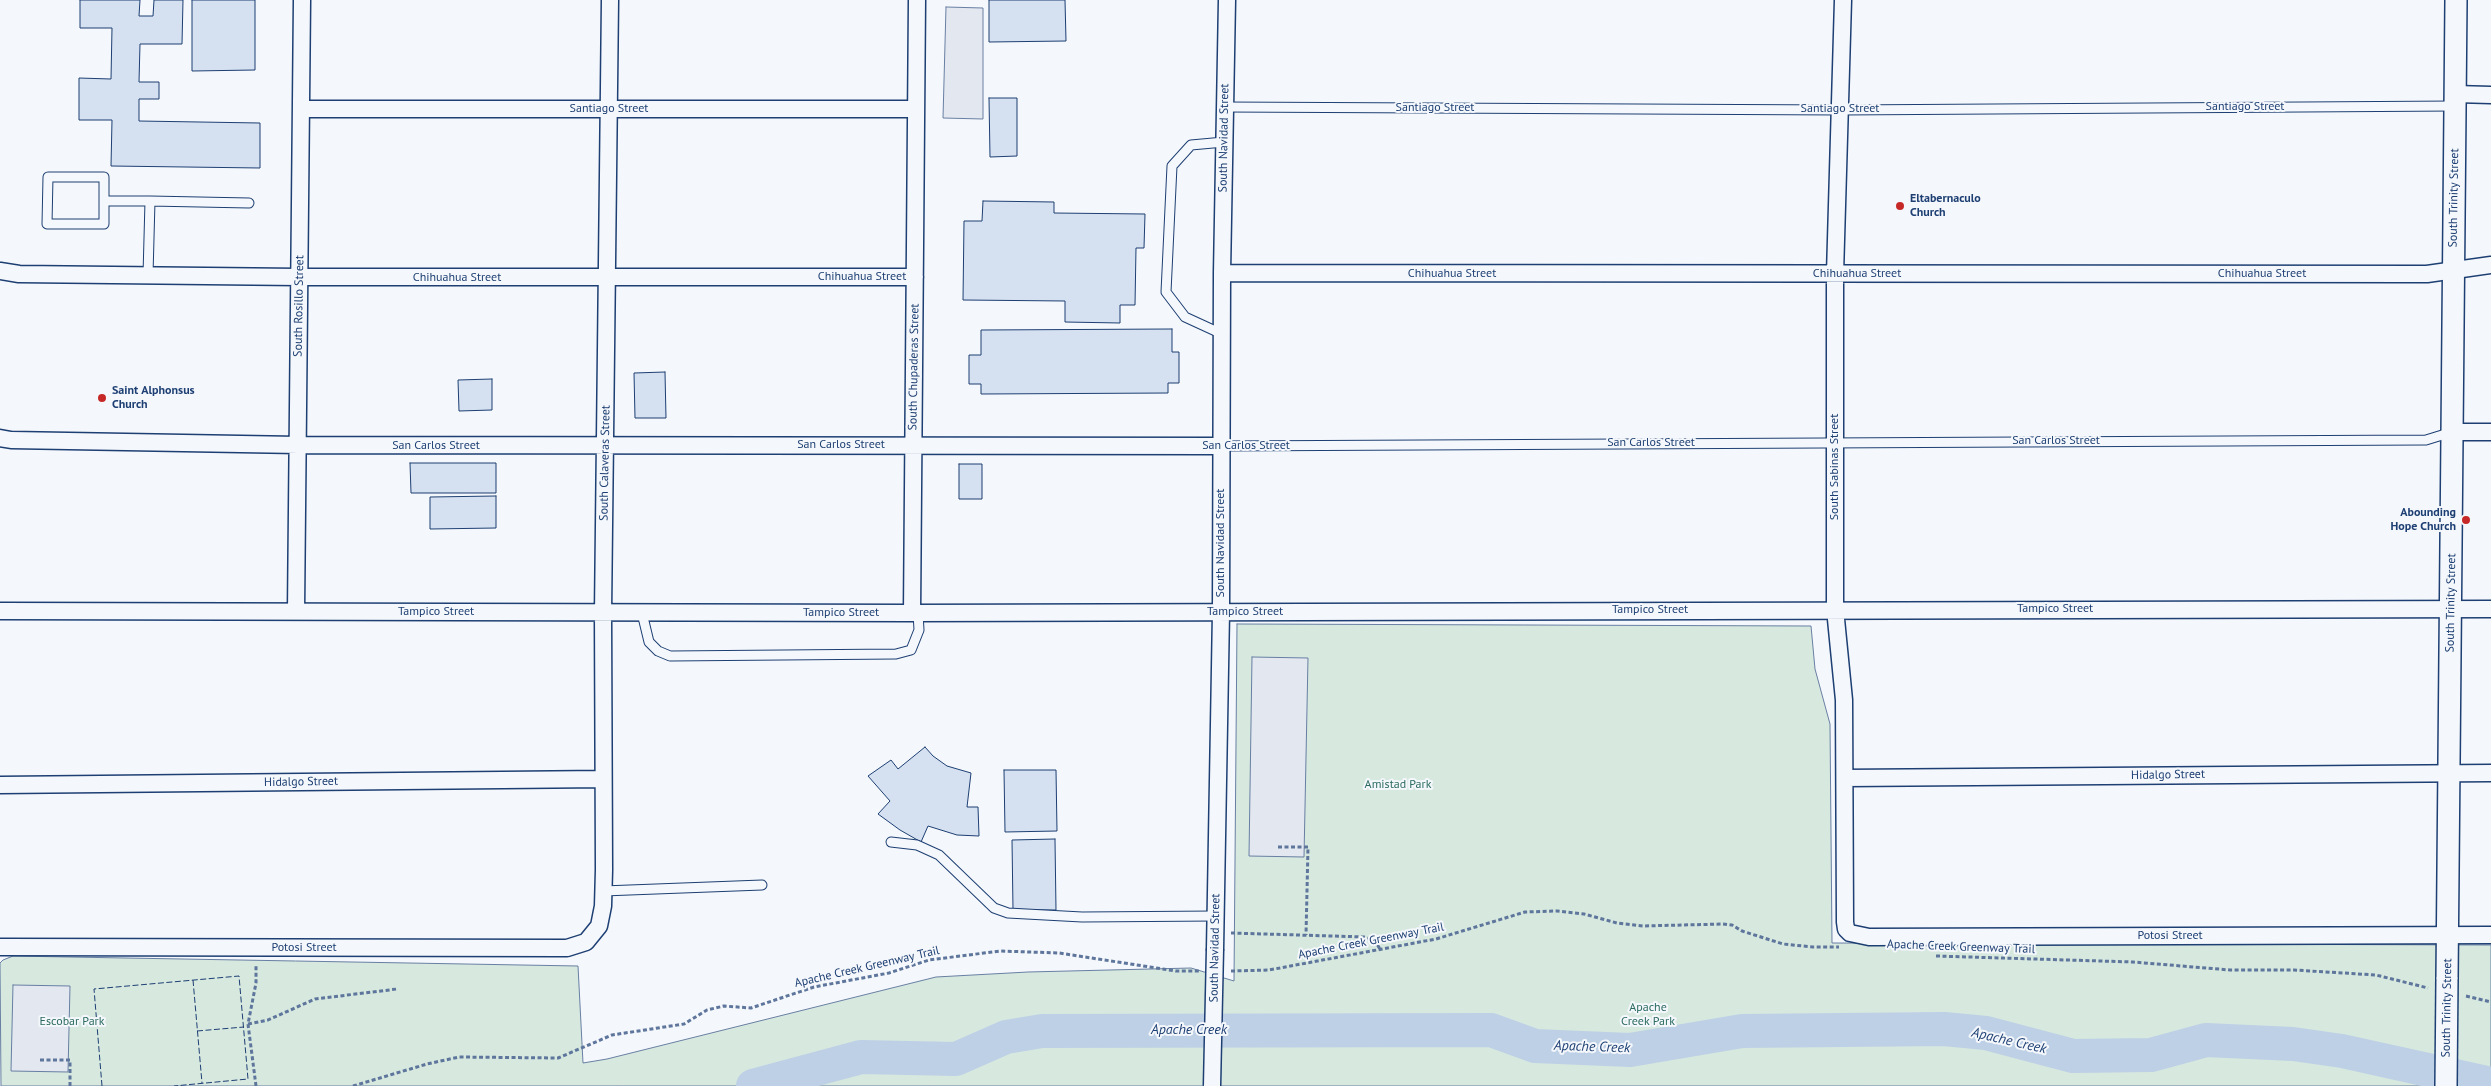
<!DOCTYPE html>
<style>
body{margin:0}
canvas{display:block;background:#f4f7fb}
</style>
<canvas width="2491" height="1086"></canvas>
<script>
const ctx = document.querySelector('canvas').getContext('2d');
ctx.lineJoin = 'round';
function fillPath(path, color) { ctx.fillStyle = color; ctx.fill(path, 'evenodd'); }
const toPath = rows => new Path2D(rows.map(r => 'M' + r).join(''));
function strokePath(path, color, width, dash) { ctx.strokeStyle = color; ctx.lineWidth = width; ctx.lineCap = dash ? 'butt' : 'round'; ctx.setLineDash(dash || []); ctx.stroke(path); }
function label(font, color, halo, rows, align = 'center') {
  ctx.font = font + ' "PT Sans",sans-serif'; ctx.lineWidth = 4; ctx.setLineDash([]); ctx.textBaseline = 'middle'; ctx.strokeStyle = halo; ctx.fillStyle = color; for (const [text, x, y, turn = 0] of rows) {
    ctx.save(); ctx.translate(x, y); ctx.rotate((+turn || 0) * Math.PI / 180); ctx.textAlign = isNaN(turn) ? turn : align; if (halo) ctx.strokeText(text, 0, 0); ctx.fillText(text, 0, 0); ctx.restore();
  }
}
const green = toPath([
 [1237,624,1811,626,1815,669,1830,724,1832,943,2491,945,2491,1086,1,1086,0,963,3,960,13,956,578,966,583,1063,607,1059,936,977,1028,972,1191,968,1234,981,1237,624]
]);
const parking = toPath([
 [946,7,983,8,983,119,943,118,946,7],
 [1252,657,1308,658,1304,857,1249,856,1252,657],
 [13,985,70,986,68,1072,11,1071,13,985]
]);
const river = toPath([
 [753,1086,861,1057,956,1059,1006,1037,1042,1031,1491,1030,1535,1046,1630,1050,1742,1031,1944,1029,1986,1033,2073,1056,2151,1055,2206,1040,2293,1044,2342,1051,2491,1084]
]);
const building = toPath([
 [80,0,140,0,139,16,153,16,154,0,183,0,182,44,140,44,139,82,159,82,159,99,139,99,139,121,260,123,260,168,111,166,112,120,79,120,79,78,111,79,112,28,80,28,80,0],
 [192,0,255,0,255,70,192,71,192,0],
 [989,0,1065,0,1066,41,989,42,989,0],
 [989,98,1017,98,1017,156,990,157,989,98],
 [983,201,1054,202,1054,213,1145,214,1144,248,1136,248,1135,305,1120,305,1120,323,1065,322,1065,301,963,300,964,221,982,221,983,201],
 [1172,329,1172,352,1179,352,1179,383,1168,383,1168,393,981,394,981,384,969,384,969,355,981,355,981,330,1172,329],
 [665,372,666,418,635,418,634,373,665,372],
 [492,379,492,410,459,411,458,380,492,379],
 [410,463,496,463,496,493,411,493,410,463],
 [959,464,982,464,982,499,959,499,959,464],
 [496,496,496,528,430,529,430,497,496,496],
 [925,747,933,756,947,766,971,773,967,807,978,807,979,836,957,835,928,826,921,842,900,830,878,814,890,801,868,776,891,760,898,769,925,747],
 [1004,770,1056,770,1057,831,1005,832,1004,770],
 [1055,839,1056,910,1013,910,1012,840,1055,839]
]);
const path = toPath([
 [1278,847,1308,847,1306,935],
 [1231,933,1365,937,1375,941,1380,949],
 [1936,956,2133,962,2230,970,2294,970,2376,975,2428,988],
 [1231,971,1269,970,1436,939,1525,912,1557,911,1584,914,1617,923,1643,926,1723,924,1732,925,1742,931,1783,944,1813,947,1839,947],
 [2466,996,2491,1002],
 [248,1024,268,1020,315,999,397,989],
 [40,1060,70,1060,70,1086],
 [256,1086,248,1024,256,983,256,964],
 [353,1086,427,1064,459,1057,558,1058,612,1035,684,1024,707,1010,724,1006,751,1008,814,987,889,973,929,960,1000,951,1059,953,1176,971,1199,971]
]);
const service = toPath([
 [1224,107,1841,110,2455,106],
 [104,201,104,177,48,177,47,224,104,224,104,201,150,201,148,275],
 [150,201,249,203],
 [1222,334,1185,317,1166,292,1172,166,1191,145,1224,142],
 [1221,446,2426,440,2452,432],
 [642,613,649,642,658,651,670,656,896,654,911,650,919,630,918,613],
 [891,842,917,845,939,855,994,908,1008,913,1082,917,1215,916],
 [603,891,762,885]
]);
const minor = toPath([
 [1843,0,1835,274,1835,609,1844,700,1845,922,1846,929,1850,933,1869,937,2491,935],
 [2455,94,2491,95],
 [301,109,916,109],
 [0,271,19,274,299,277,915,277],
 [1222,273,2427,274,2491,265],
 [2452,432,2491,432],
 [0,438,11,440,298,445,1221,446],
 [0,611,912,613,2491,609],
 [296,611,302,0],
 [912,613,917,0],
 [1845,778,2491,773],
 [0,785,603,779],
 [0,947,567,948,586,942,599,926,603,906,604,870,603,613,610,0],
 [1215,949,1221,612,1222,273,1227,0]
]);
const tertiary = toPath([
 [2447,979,2456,0]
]);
const minorBridge = toPath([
 [1212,1086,1215,949]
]);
const tertiaryBridge = toPath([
 [2446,1086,2447,979]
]);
const fence = toPath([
 [193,980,202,1083],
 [197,1031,244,1027],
 [102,1086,94,989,239,976,248,1079,174,1086]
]);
const markers = [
 [1900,206,5,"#c62828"],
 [102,398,5,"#c62828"],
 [2466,520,5,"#c62828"]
];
const streetNames = [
 ["Santiago Street",2245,107],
 ["Santiago Street",1435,108],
 ["Santiago Street",609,109],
 ["Santiago Street",1840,109],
 ["South Navidad Street",1224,138,-89],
 ["South Trinity Street",2454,198,-89],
 ["Chihuahua Street",1452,274],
 ["Chihuahua Street",1857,274],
 ["Chihuahua Street",2262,274],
 ["Chihuahua Street",862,277],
 ["Chihuahua Street",457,278],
 ["South Rosillo Street",299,306,-89],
 ["South Chupaderas Street",914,367,-89],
 ["San Carlos Street",2056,441],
 ["San Carlos Street",1651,443],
 ["San Carlos Street",841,445],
 ["San Carlos Street",436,446],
 ["San Carlos Street",1246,446],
 ["South Calaveras Street",605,463,-89],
 ["South Sabinas Street",1835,467,-90],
 ["South Navidad Street",1221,543,-90],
 ["South Trinity Street",2451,603,-89],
 ["Tampico Street",2055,609],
 ["Tampico Street",1650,610],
 ["Tampico Street",436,612],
 ["Tampico Street",1245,612],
 ["Tampico Street",841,613],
 ["Hidalgo Street",2168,775,-1],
 ["Hidalgo Street",301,782,-1],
 ["Potosi Street",2170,936],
 ["Apache Creek Greenway Trail",1371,941,-11],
 ["Apache Creek Greenway Trail",1961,947,2],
 ["Potosi Street",304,948],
 ["South Navidad Street",1215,948,-89],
 ["Apache Creek Greenway Trail",867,967,-13],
 ["South Trinity Street",2447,1008,-89]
];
const poiNames = [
 ["Eltabernaculo",1910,199],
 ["Church",1910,213],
 ["Saint Alphonsus",112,391],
 ["Church",112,405],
 ["Abounding",2456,513,"right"],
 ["Hope Church",2456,527,"right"]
];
const parkNames = [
 ["Amistad Park",1398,785],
 ["Apache",1648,1008],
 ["Creek Park",1648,1022],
 ["Escobar Park",72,1022]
];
const waterNames = [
 ["Apache Creek",1189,1030],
 ["Apache Creek",2009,1041,13],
 ["Apache Creek",1592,1047,2]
];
fillPath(green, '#d7e8df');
strokePath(green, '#687fa3', 1);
fillPath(parking, '#e3e8f0');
strokePath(parking, '#687fa3', 1);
strokePath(river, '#bed0e5', 34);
fillPath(building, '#d5e0f0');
strokePath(building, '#1d3f73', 1);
strokePath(service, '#1d3f73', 11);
strokePath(minor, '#1d3f73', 19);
strokePath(tertiary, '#1d3f73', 24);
strokePath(path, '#5e769c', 3, [4, 2.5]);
strokePath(service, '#f4f7fb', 9);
strokePath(minor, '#f4f7fb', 16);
strokePath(tertiary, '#f4f7fb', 21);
strokePath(minorBridge, '#1d3f73', 19, []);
strokePath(tertiaryBridge, '#1d3f73', 24, []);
strokePath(minorBridge, '#f4f7fb', 16);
strokePath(tertiaryBridge, '#f4f7fb', 21);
strokePath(fence, '#1d3f73', 1, [6, 2.5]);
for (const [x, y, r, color] of markers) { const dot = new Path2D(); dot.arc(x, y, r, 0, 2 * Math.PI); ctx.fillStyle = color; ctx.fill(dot); strokePath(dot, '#f4f7fb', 2); }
label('12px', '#1d3f73', '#f4f7fb', streetNames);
label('bold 12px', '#1d3f73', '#f4f7fb', poiNames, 'left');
label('12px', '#2c6c60', '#f4f7fb', parkNames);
label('italic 14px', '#1d3f73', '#f4f7fb', waterNames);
</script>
